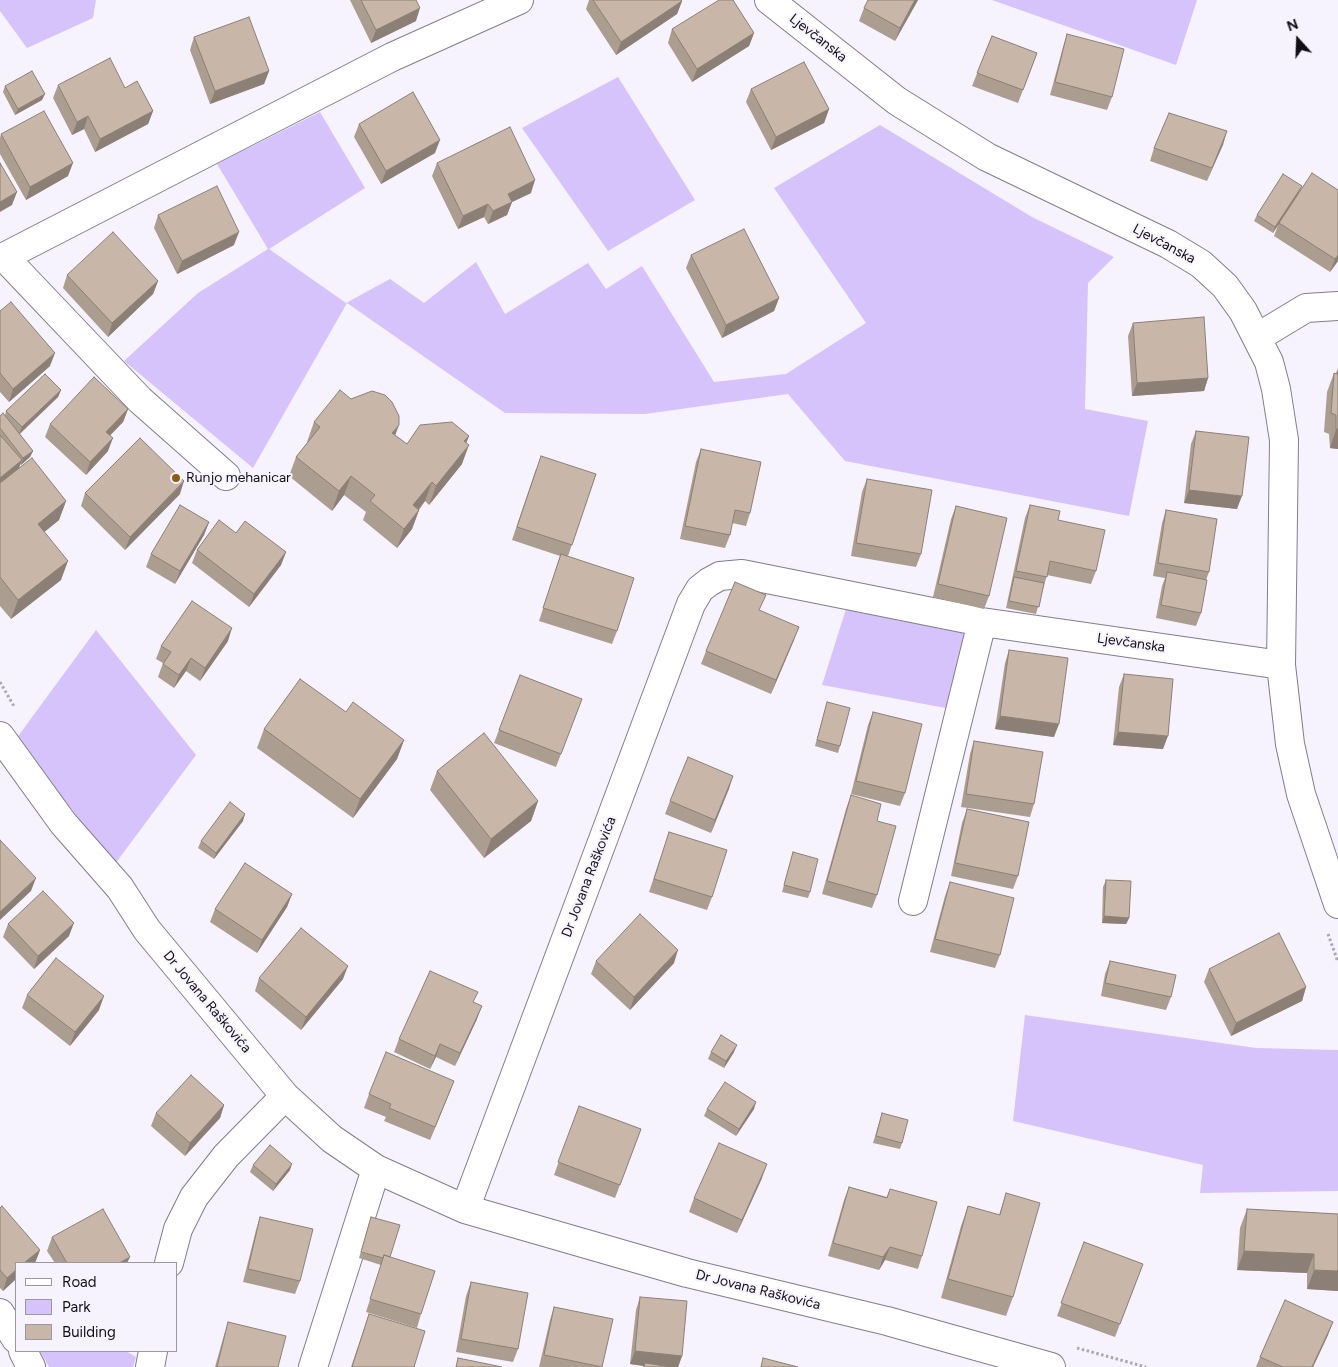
<!DOCTYPE html>
<meta charset="utf-8">
<style>
body{margin:0}
#map{position:relative;width:1338px;height:1367px;overflow:hidden;background:#f6f2fe;font-family:Figtree,sans-serif}
canvas{display:block}
.legend{position:absolute;left:15px;top:1262px;width:162px;height:90px;box-sizing:border-box;background:#f6f2fe;border:1px solid #9b98a1;margin:0;padding:6px 9px;list-style:none;font-size:15px;color:#121016}
.legend li{display:flex;align-items:center;gap:10px;height:25px}
.legend b{width:25px;border:1px solid #9b98a1}
.north{position:absolute;left:1273px;top:15px;width:50px;height:50px;-webkit-text-stroke:4px #f6f2fe;paint-order:stroke;rotate:340deg;font-size:14px;font-weight:700;line-height:20px;text-align:center;color:#121016}
.north::after{content:'';display:block;margin:auto;width:18px;height:22px;background:#121016;clip-path:polygon(50% 0,100% 100%,50% 72%,0 100%)}
</style>
<div id="map">
<canvas width="1338" height="1367"></canvas>
<ul class="legend">
<li><b style="height:6px;background:#fff"></b>Road</li>
<li><b style="height:14px;background:#d7c3fc"></b>Park</li>
<li><b style="height:14px;background:#c8b7a9"></b>Building</li>
</ul>
<div class="north">N</div>
</div>
<script>
const ctx = document.querySelector('canvas').getContext('2d');
ctx.lineJoin = 'round';
function fillPath(path, color) { ctx.fillStyle = color; ctx.fill(path, 'evenodd'); }
const toPath = rows => new Path2D(rows.map(r => 'M' + r).join(''));
function strokePath(path, color, width, dash) { ctx.strokeStyle = color; ctx.lineWidth = width; ctx.lineCap = dash ? 'butt' : 'round'; ctx.setLineDash(dash || []); ctx.stroke(path); }
function label(font, color, halo, rows, align = 'center') {
  ctx.font = font + ' Figtree,sans-serif'; ctx.lineWidth = 4; ctx.setLineDash([]); ctx.textBaseline = 'middle'; ctx.strokeStyle = halo; ctx.fillStyle = color; for (const [text, x, y, turn = 0] of rows) {
    ctx.save(); ctx.translate(x, y); ctx.rotate((+turn || 0) * Math.PI / 180); ctx.textAlign = isNaN(turn) ? turn : align; if (halo) ctx.strokeText(text, 0, 0); ctx.fillText(text, 0, 0); ctx.restore();
  }
}
const green = toPath([
 [0,0,96,0,93,18,27,48,0,11],
 [992,0,1197,0,1176,65],
 [618,77,695,200,608,251,522,128],
 [320,112,365,188,269,249,346,303,390,279,424,303,476,262,505,314,588,263,606,289,642,266,714,382,786,374,866,323,774,188,880,125,1032,217,1114,257,1088,283,1085,409,1148,421,1129,516,845,461,788,394,645,414,505,413,347,303,253,468,124,361,198,293,268,249,217,164],
 [846,609,963,629,966,638,951,709,822,685],
 [96,630,196,755,115,864,16,739],
 [1025,1015,1256,1048,1338,1050,1338,1191,1200,1193,1203,1165,1013,1121],
 [40,1351,126,1351,136,1357,133,1367,49,1367]
]);
const path = toPath([
 [0,682,15,708],
 [1328,934,1338,962],
 [1077,1348,1146,1367]
]);
const minor = toPath([
 [769,0,897,101,987,157,1168,244,1201,264,1225,286,1243,311,1269,362,1276,389,1284,440,1281,665,1290,744,1301,794,1338,904],
 [4,257,140,400,226,476],
 [0,259,392,57,519,0],
 [1258,337,1306,308,1338,306],
 [0,736,63,823,120,888,147,930,285,1096,332,1139,376,1169,465,1209,687,1273,887,1321,1051,1367],
 [913,901,982,622],
 [465,1209,691,604,700,589,709,582,720,576,742,574,982,622,1281,665],
 [169,1263,178,1229,194,1197,226,1156,285,1096],
 [0,1313,16,1339],
 [23,1351,31,1367],
 [150,1367,153,1351],
 [313,1367,376,1169]
]);
const wall = toPath([
 [350,0,416,0,416,21,371,43],
 [589,0,681,0,682,1,677,14,616,55,586,9],
 [918,0,895,41,859,21,864,8],
 [672,29,754,33,749,46,692,82,668,43],
 [1067,34,1112,97,1107,110,1050,95,1063,47],
 [992,36,1037,53,1018,103,972,86],
 [194,37,269,71,264,84,210,104,190,50],
 [58,85,125,88,153,111,148,124,95,152,84,129,72,135,53,98],
 [5,86,42,100,15,115,3,92],
 [751,89,829,109,824,123,771,150,746,102],
 [359,124,435,153,381,184,354,137],
 [1227,131,1207,181,1150,161,1154,148],
 [1,134,68,176,26,200,0,154,0,138],
 [437,163,531,193,512,202,507,215,488,224,484,217,458,229,432,176],
 [1302,186,1299,192,1338,261,1330,272,1274,236,1278,225,1273,233,1254,221,1257,215],
 [158,215,234,245,177,274,154,228],
 [691,255,779,298,774,311,722,338,686,268],
 [67,275,158,281,153,294,108,337,63,288],
 [0,311,50,366,9,402,0,392],
 [1133,323,1208,378,1204,391,1132,396,1128,336],
 [1338,368,1338,449,1330,448,1329,434,1324,432,1327,392,1334,373,1336,373],
 [61,390,58,397,20,434,33,451,30,457,21,465,20,464,19,468,66,501,59,520,44,532,61,580,11,619,0,606,0,416,5,415,6,411],
 [128,409,123,422,110,435,108,451,86,475,45,437,50,424],
 [314,422,395,435,407,444,469,436,466,443,462,464,429,505,425,501,419,510,412,529,397,548,363,520,366,512,344,495,332,511,289,476,296,457,308,442,307,442],
 [1196,431,1237,509,1184,503,1191,444],
 [701,449,750,513,746,526,732,523,730,535,725,548,680,539,696,462],
 [536,469,596,474,568,556,617,631,612,644,539,621,560,556,512,540],
 [867,479,921,554,916,567,851,556,862,492],
 [85,493,180,494,125,550,81,506],
 [1030,505,1058,520,1096,571,1091,584,1047,575,1036,614,1006,608,1025,518],
 [956,506,989,596,984,609,933,597,951,519],
 [1166,510,1209,572,1206,580,1201,613,1196,626,1156,618,1162,586,1165,578,1153,576,1162,523],
 [209,522,204,535,175,584,146,567,151,554],
 [236,533,286,552,281,565,249,607,192,563,197,550],
 [760,610,794,640,771,694,701,664,706,651],
 [228,641,200,681,186,671,174,688,158,677,163,663,156,659,161,646],
 [1009,650,1054,737,995,729,1005,663],
 [1124,674,1163,749,1113,745,1119,687],
 [520,675,582,699,556,767,494,743],
 [827,702,840,746,838,753,815,746],
 [346,712,404,740,397,759,353,818,257,748,264,729],
 [873,712,905,793,900,806,851,794,868,725],
 [974,741,1034,804,1030,817,961,807,970,754],
 [437,771,538,801,531,821,484,858,430,790],
 [733,776,711,833,665,814,670,801],
 [851,795,877,821,877,895,872,908,822,894,846,809],
 [967,809,1018,876,1013,889,951,876,962,823],
 [243,821,214,859,198,848,201,841],
 [669,832,712,897,707,910,649,892],
 [793,852,810,892,808,898,782,892],
 [1106,880,1129,918,1126,924,1102,923,1103,887],
 [950,882,1000,955,995,968,930,952,945,896],
 [292,894,287,907,257,953,210,922,215,909],
 [8,924,69,936,34,969,3,937],
 [596,961,674,963,630,1010,591,974],
 [1110,961,1171,997,1166,1010,1101,996,1105,974],
 [1209,969,1306,987,1302,1001,1231,1036,1204,982],
 [259,978,343,979,301,1030,255,991],
 [27,995,99,1010,70,1046,22,1008],
 [474,1002,477,1019,455,1066,436,1057,430,1069,394,1052,399,1039],
 [711,1052,734,1052,724,1068,708,1059],
 [454,1081,430,1140,384,1121,386,1117,364,1108,369,1094],
 [224,1105,220,1118,185,1156,151,1126,156,1113],
 [579,1106,641,1129,615,1198,554,1175],
 [707,1109,754,1109,736,1136,704,1116],
 [882,1113,902,1143,900,1149,873,1143],
 [253,1165,290,1170,273,1191,250,1172],
 [762,1178,737,1233,689,1212,694,1198],
 [849,1187,887,1197,890,1189,922,1256,918,1269,885,1260,879,1270,828,1256,844,1200],
 [1006,1193,1013,1297,1006,1316,941,1298,961,1226,968,1206,999,1215],
 [0,1208,40,1250,35,1263,16,1263,16,1279,3,1291,0,1288],
 [1247,1209,1338,1214,1338,1291,1307,1289,1307,1273,1237,1270,1240,1228],
 [260,1217,300,1281,295,1294,243,1282,256,1230],
 [371,1217,390,1257,421,1314,417,1328,366,1312,381,1265,359,1258],
 [52,1237,127,1263,55,1263,47,1251],
 [1084,1242,1143,1264,1115,1337,1057,1316],
 [471,1282,518,1349,513,1362,456,1352,466,1296],
 [640,1297,682,1356,678,1367,643,1367,644,1366,630,1364,636,1310],
 [554,1307,602,1367,539,1367,550,1320],
 [369,1314,414,1367,351,1367],
 [228,1322,278,1367,215,1367,224,1335],
 [1328,1335,1313,1367,1256,1367,1260,1357]
]);
const shadedWall = toPath([
 [915,0,918,0,895,41,900,28],
 [682,1,677,14,616,55,621,42],
 [420,8,416,21,371,43,376,30],
 [754,33,749,46,692,82,697,69],
 [269,71,264,84,210,104,215,91],
 [45,94,42,100,15,115,18,109],
 [829,109,824,123,771,150,776,137],
 [153,111,148,124,95,152,100,139],
 [88,116,84,129,72,135,77,122],
 [1227,131,1223,145,1207,181,1212,168],
 [440,140,435,153,381,184,386,171],
 [73,163,68,176,26,200,30,187],
 [535,180,531,193,512,202,507,215,488,224,493,211,508,194],
 [1302,186,1299,192,1273,233,1275,227],
 [17,192,12,205,0,212,0,202],
 [488,204,484,217,458,229,463,216],
 [239,232,234,245,177,274,182,261],
 [1338,255,1338,261,1330,272,1335,259],
 [158,281,153,294,108,337,112,323],
 [779,298,774,311,722,338,726,325],
 [55,353,50,366,9,402,13,389],
 [1208,378,1204,391,1132,396,1137,383],
 [61,390,58,397,19,434,22,427],
 [128,409,123,422,101,445,106,432],
 [399,425,392,444,392,433],
 [1336,429,1338,429,1338,449,1330,448],
 [469,436,462,454,469,445,462,464,429,505,436,486,464,441],
 [113,438,108,451,86,475,90,462],
 [33,451,30,457,21,465,23,458],
 [22,460,17,473,0,487,0,478],
 [351,476,344,495,332,511,339,491],
 [184,481,180,494,125,550,130,537],
 [432,482,425,501,406,525,413,505],
 [1189,490,1242,496,1237,509,1184,503],
 [66,501,59,520,31,543,38,524],
 [419,510,412,529,397,548,404,529],
 [209,522,204,535,175,584,180,571],
 [286,552,281,565,249,607,254,594],
 [68,561,61,580,11,619,18,600],
 [799,627,794,640,771,694,776,680],
 [232,628,228,641,200,681,205,668],
 [191,658,186,671,174,688,179,675],
 [1000,716,1059,724,1054,737,995,729],
 [1118,732,1168,736,1163,749,1113,745],
 [404,740,397,759,353,818,360,799],
 [733,776,729,789,711,833,715,820],
 [538,801,531,821,484,858,491,839],
 [245,814,243,821,214,859,216,853],
 [36,878,31,891,0,920,0,912],
 [292,894,287,907,257,953,262,940],
 [1104,916,1129,918,1126,924,1102,923],
 [74,923,69,936,34,969,38,956],
 [678,950,674,963,630,1010,634,997],
 [348,966,343,979,301,1030,306,1017],
 [1306,987,1302,1001,1231,1036,1236,1023],
 [104,996,99,1010,70,1046,75,1032],
 [482,1006,477,1019,455,1066,460,1053],
 [440,1044,436,1057,430,1069,435,1056],
 [737,1045,734,1052,724,1068,726,1061],
 [454,1081,449,1094,430,1140,435,1127],
 [756,1102,754,1109,736,1136,739,1129],
 [224,1105,220,1118,185,1156,190,1143],
 [292,1164,290,1170,273,1191,276,1184],
 [767,1164,762,1178,737,1233,742,1220],
 [890,1247,885,1260,879,1270,883,1257],
 [40,1250,35,1263,24,1263],
 [1244,1251,1314,1254,1307,1273,1237,1270],
 [130,1257,127,1263,119,1263],
 [16,1270,16,1279,3,1291,7,1278],
 [1314,1270,1338,1271,1338,1291,1307,1289],
 [1333,1322,1328,1335,1313,1367,1312,1367],
 [635,1351,682,1356,678,1367,656,1367,645,1363,644,1366,630,1364]
]);
const building = toPath([
 [361,0,416,0,420,8,376,30,361,0],
 [593,0,681,0,682,1,621,42,593,0],
 [719,0,733,0,754,33,697,69,672,29,719,0],
 [868,0,915,0,900,28,864,8,868,0],
 [249,17,269,71,215,91,194,37,249,17],
 [1067,34,1124,49,1112,97,1055,82,1067,34],
 [992,36,1037,53,1023,90,977,73,992,36],
 [110,58,125,88,137,81,153,111,100,139,88,116,77,122,58,85,110,58],
 [804,62,829,109,776,137,751,89,804,62],
 [32,71,45,94,18,109,5,86,32,71],
 [413,92,440,140,386,171,359,124,413,92],
 [44,111,73,163,30,187,1,134,44,111],
 [1169,113,1227,131,1212,168,1154,148,1169,113],
 [510,127,535,180,508,194,512,202,493,211,488,204,463,216,437,163,510,127],
 [0,163,17,192,0,202,0,163],
 [1312,173,1338,190,1338,255,1335,259,1279,223,1312,173],
 [1283,174,1302,186,1275,227,1257,215,1283,174],
 [217,186,239,232,182,261,158,215,217,186],
 [744,229,779,298,726,325,691,255,744,229],
 [113,232,158,281,112,323,67,275,113,232],
 [11,302,55,353,13,389,0,373,0,311,11,302],
 [1204,317,1208,378,1137,383,1133,323,1204,317],
 [1338,371,1338,429,1336,429,1336,415,1331,413,1334,373,1337,374,1338,371],
 [45,374,61,390,22,427,6,411,45,374],
 [94,377,128,409,106,432,113,438,90,462,50,424,94,377],
 [340,390,351,399,372,391,385,395,392,402,399,416,399,425,392,433,407,444,420,425,452,422,469,436,464,441,469,445,436,486,432,482,413,505,419,510,404,529,370,501,375,495,351,476,339,491,296,457,320,427,314,422,340,390],
 [3,413,33,451,23,458,0,428,0,416,3,413],
 [1196,431,1249,437,1242,496,1189,490,1196,431],
 [0,435,22,460,0,478,0,435],
 [140,438,184,481,130,537,85,493,140,438],
 [701,449,761,462,750,513,735,510,730,535,685,526,701,449],
 [541,456,596,474,572,545,517,527,541,456],
 [32,458,66,501,38,524,68,561,18,600,0,577,0,483,32,458],
 [867,479,932,490,921,554,856,543,867,479],
 [180,505,209,522,180,571,151,554,180,505],
 [1030,505,1060,511,1058,520,1105,530,1096,571,1050,561,1047,577,1016,571,1030,505],
 [956,506,1007,518,989,596,938,584,956,506],
 [1166,510,1217,519,1209,572,1158,563,1166,510],
 [219,520,236,533,245,521,286,552,254,594,197,550,219,520],
 [561,554,634,578,617,631,543,608,561,554],
 [1167,572,1207,580,1201,613,1161,605,1167,572],
 [1014,577,1044,583,1039,607,1009,601,1014,577],
 [735,582,766,595,759,610,799,627,776,680,706,651,735,582],
 [192,601,232,628,205,668,191,658,179,675,163,664,171,652,161,646,192,601],
 [1009,650,1068,658,1059,724,1000,716,1009,650],
 [1124,674,1173,679,1168,736,1118,732,1124,674],
 [520,675,582,699,561,754,499,730,520,675],
 [300,679,346,712,353,702,404,740,360,799,264,729,300,679],
 [827,702,850,708,840,746,817,740,827,702],
 [873,712,922,724,905,793,856,781,873,712],
 [484,733,538,801,491,839,437,771,484,733],
 [974,741,1043,752,1034,804,966,794,974,741],
 [688,757,733,776,715,820,670,801,688,757],
 [851,795,881,804,877,821,896,826,877,895,827,881,851,795],
 [230,802,245,814,216,853,201,841,230,802],
 [967,809,1029,822,1018,876,955,863,967,809],
 [669,832,727,850,712,897,654,879,669,832],
 [0,840,36,878,0,912,0,840],
 [793,852,818,859,810,892,784,885,793,852],
 [245,863,292,894,262,940,215,909,245,863],
 [1106,880,1131,881,1129,918,1104,916,1106,880],
 [950,882,1014,898,1000,955,935,939,950,882],
 [43,891,74,923,38,956,8,924,43,891],
 [640,914,678,950,634,997,596,961,640,914],
 [301,928,348,966,306,1017,259,978,301,928],
 [1279,933,1306,987,1236,1023,1209,969,1279,933],
 [56,958,104,996,75,1032,27,995,56,958],
 [1110,961,1176,975,1171,997,1105,983,1110,961],
 [430,971,478,992,473,1002,482,1006,460,1053,440,1044,435,1056,399,1039,430,971],
 [721,1035,737,1045,726,1061,711,1052,721,1035],
 [386,1052,454,1081,435,1127,389,1108,391,1104,369,1094,386,1052],
 [191,1075,224,1105,190,1143,156,1113,191,1075],
 [725,1082,756,1102,739,1129,707,1109,725,1082],
 [579,1106,641,1129,620,1185,558,1162,579,1106],
 [882,1113,908,1120,902,1143,876,1136,882,1113],
 [719,1143,767,1164,742,1220,694,1198,719,1143],
 [270,1145,292,1164,276,1184,253,1165,270,1145],
 [849,1187,887,1198,890,1189,937,1202,922,1256,890,1247,883,1257,833,1243,849,1187],
 [1006,1193,1040,1203,1013,1297,948,1279,968,1206,1000,1215,1006,1193],
 [2,1206,40,1250,24,1263,16,1263,16,1270,7,1278,0,1270,0,1208,2,1206],
 [103,1209,130,1257,119,1263,67,1263,52,1237,103,1209],
 [1247,1209,1338,1214,1338,1271,1314,1270,1314,1254,1244,1251,1247,1209],
 [260,1217,313,1229,300,1281,248,1269,260,1217],
 [371,1217,400,1225,390,1257,384,1255,383,1258,361,1252,371,1217],
 [1084,1242,1143,1264,1120,1324,1061,1303,1084,1242],
 [384,1255,435,1271,421,1314,370,1299,384,1255],
 [471,1282,528,1293,518,1349,461,1339,471,1282],
 [640,1297,687,1301,682,1356,635,1351,640,1297],
 [1285,1300,1333,1322,1312,1367,1283,1367,1260,1357,1285,1300],
 [554,1307,613,1319,602,1367,544,1355,554,1307],
 [369,1314,425,1331,414,1367,352,1367,369,1314],
 [228,1322,286,1336,278,1367,217,1367,228,1322],
 [458,1358,502,1367,456,1367,458,1358],
 [763,1358,798,1367,761,1367,763,1358],
 [645,1363,672,1367,644,1367,645,1363]
]);
const markers = [
 [176,478,5,"#925816"]
];
const streetNames = [
 ["Ljevčanska",818,38,38],
 ["Ljevčanska",1164,244,28],
 ["Ljevčanska",1131,643,8],
 ["Dr Jovana Raškovića",589,877,-69],
 ["Dr Jovana Raškovića",207,1002,50],
 ["Dr Jovana Raškovića",758,1290,14]
];
const poiNames = [
 ["Runjo mehanicar",186,478]
];
fillPath(green, '#d7c3fc');
strokePath(minor, '#837d8e', 30);
strokePath(path, '#aca8b2', 3, [2.5, 2.5]);
strokePath(minor, '#fff', 28);
fillPath(wall, '#ac9d91');
fillPath(shadedWall, '#8c8076');
fillPath(building, '#c8b7a9');
strokePath(building, '#8c8076', 1);
for (const [x, y, r, color] of markers) { const dot = new Path2D(); dot.arc(x, y, r, 0, 2 * Math.PI); ctx.fillStyle = color; ctx.fill(dot); strokePath(dot, '#f6f2fe', 2); }
label('14px', '#121016', '#f6f2fe', streetNames);
label('14px', '#121016', '#f6f2fe', poiNames, 'left');
</script>
